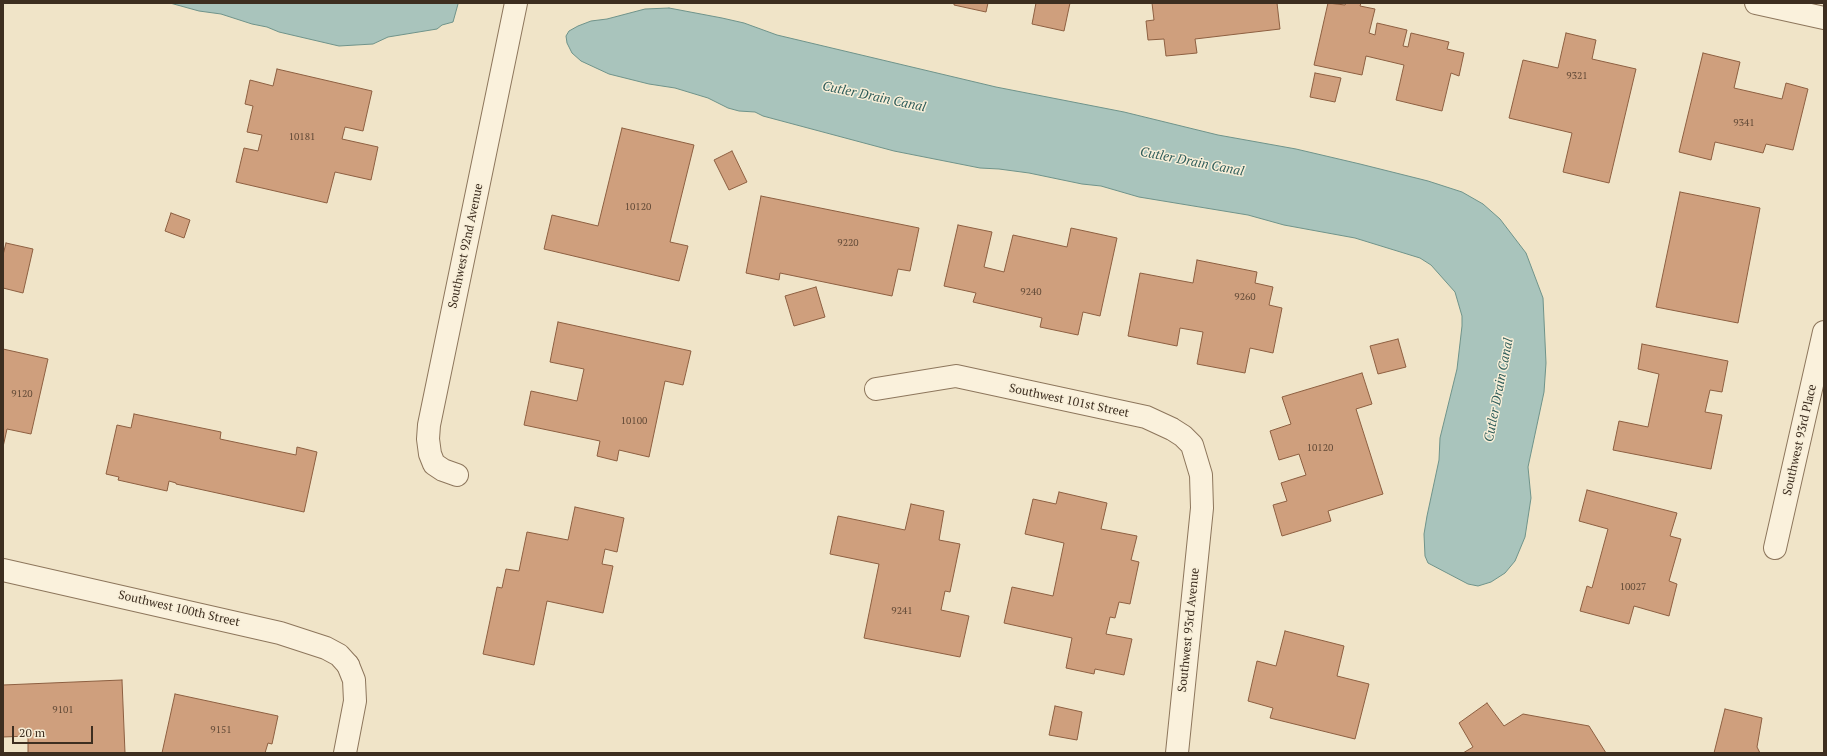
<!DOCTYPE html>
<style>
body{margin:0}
#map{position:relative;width:1827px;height:756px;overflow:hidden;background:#f0e4c8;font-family:"PT Serif",serif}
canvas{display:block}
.frame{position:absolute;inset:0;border:4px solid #3d2e20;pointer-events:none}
.scale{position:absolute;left:12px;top:726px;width:81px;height:18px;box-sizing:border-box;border:2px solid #3d2e20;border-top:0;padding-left:5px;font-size:12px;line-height:14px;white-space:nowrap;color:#3d2e20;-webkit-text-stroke:3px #f7eed8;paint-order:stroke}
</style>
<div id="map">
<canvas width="1827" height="756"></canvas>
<div class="frame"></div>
<div class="scale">20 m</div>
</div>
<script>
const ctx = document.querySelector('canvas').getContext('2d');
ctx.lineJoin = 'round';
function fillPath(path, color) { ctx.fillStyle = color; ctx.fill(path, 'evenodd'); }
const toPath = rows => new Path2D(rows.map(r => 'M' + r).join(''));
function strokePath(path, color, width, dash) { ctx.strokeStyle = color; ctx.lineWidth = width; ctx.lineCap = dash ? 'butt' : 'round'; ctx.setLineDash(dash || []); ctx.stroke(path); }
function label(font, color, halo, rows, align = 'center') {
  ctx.font = font + ' "PT Serif",serif'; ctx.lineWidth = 3; ctx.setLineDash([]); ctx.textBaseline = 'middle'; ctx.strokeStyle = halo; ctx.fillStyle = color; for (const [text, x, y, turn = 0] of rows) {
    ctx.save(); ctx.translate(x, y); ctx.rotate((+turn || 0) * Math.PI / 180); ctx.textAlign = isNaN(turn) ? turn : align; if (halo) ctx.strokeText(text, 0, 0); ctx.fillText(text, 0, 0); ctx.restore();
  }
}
const water = toPath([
 [170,3,457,3,458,4,453,22,442,25,437,29,388,37,373,44,339,46,279,32,267,27,252,24,221,14,199,11,170,3],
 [669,8,722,18,744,23,777,35,996,87,1124,112,1218,135,1296,149,1360,164,1428,181,1462,192,1483,204,1500,219,1526,253,1543,298,1546,363,1544,392,1528,467,1531,498,1525,537,1515,561,1505,573,1491,582,1478,586,1468,584,1428,563,1425,556,1424,534,1427,516,1439,460,1440,438,1457,369,1462,326,1462,316,1455,292,1431,265,1420,258,1355,238,1284,225,1248,215,1139,197,1101,186,1082,184,1029,173,999,169,980,168,894,151,763,116,755,112,739,111,728,108,708,98,675,88,649,84,609,74,581,61,572,53,567,43,566,36,569,31,578,26,591,21,607,19,645,9,669,8]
]);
const building = toPath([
 [954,3,988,3,986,12,954,5,954,3],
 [1036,3,1070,3,1064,31,1032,24,1036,3],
 [1152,3,1277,3,1280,29,1195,39,1197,53,1166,56,1164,39,1148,40,1146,21,1154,20,1152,3],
 [1328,3,1345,5,1346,3,1361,3,1360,6,1375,9,1369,33,1375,35,1377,23,1407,30,1403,46,1408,47,1411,33,1449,42,1447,49,1464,53,1459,76,1451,73,1442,111,1396,100,1404,65,1366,56,1362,75,1314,65,1328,3],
 [1566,33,1596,40,1592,59,1636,69,1609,183,1563,172,1572,133,1509,118,1523,60,1558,68,1566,33],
 [1703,53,1740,62,1734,88,1782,99,1786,83,1808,89,1793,150,1766,144,1763,153,1715,142,1711,160,1679,152,1703,53],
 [277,69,372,91,363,131,345,127,342,139,378,147,371,180,335,172,327,203,236,182,244,148,258,151,262,135,247,132,253,106,245,104,250,80,273,86,277,69],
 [1315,73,1341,78,1335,102,1310,97,1315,73],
 [622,128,694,145,670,242,688,246,679,281,544,249,552,215,598,226,622,128],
 [732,151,747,182,729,190,714,160,732,151],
 [1680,192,1760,208,1738,323,1656,307,1680,192],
 [761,196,919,228,910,271,898,269,892,296,780,273,779,280,746,273,761,196],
 [171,213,190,220,184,238,165,231,171,213],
 [958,225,992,232,984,267,1004,272,1013,235,1067,247,1071,228,1117,238,1100,316,1083,312,1078,335,1040,327,1042,318,973,302,976,293,944,286,958,225],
 [6,243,33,249,23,293,3,288,3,255,6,243],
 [1197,260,1257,272,1255,283,1273,287,1269,305,1282,308,1273,353,1250,348,1245,373,1197,364,1203,332,1180,328,1177,346,1128,336,1140,273,1193,283,1197,260],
 [816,287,825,317,794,326,785,296,816,287],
 [558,322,691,351,683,385,665,381,649,457,619,450,617,461,597,456,600,441,524,425,531,391,577,401,584,369,550,362,558,322],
 [1398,339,1406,367,1378,374,1370,346,1398,339],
 [1642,344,1728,361,1722,392,1710,390,1705,412,1722,415,1711,469,1613,450,1619,421,1648,427,1659,374,1638,369,1642,344],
 [3,349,48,359,31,434,7,429,3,447,3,349],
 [1362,373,1372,404,1356,409,1383,494,1328,511,1331,521,1282,536,1273,505,1287,501,1281,483,1306,475,1299,454,1279,460,1270,431,1291,424,1282,397,1362,373],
 [134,414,221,432,220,439,296,455,297,447,317,452,304,512,176,484,176,483,169,481,167,491,118,480,119,477,106,474,117,425,131,428,134,414],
 [1587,490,1677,513,1670,536,1681,539,1669,581,1677,584,1669,616,1634,606,1629,624,1580,611,1587,586,1592,588,1608,529,1579,521,1587,490],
 [1059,492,1107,503,1101,529,1137,536,1131,560,1139,562,1130,604,1119,602,1115,618,1110,617,1106,634,1132,639,1124,675,1095,669,1094,674,1066,668,1072,638,1004,623,1012,587,1053,596,1064,543,1025,534,1033,499,1056,504,1059,492],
 [911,504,944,511,939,540,960,544,950,592,945,591,941,610,969,616,960,657,864,638,879,564,830,554,838,516,905,530,911,504],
 [575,507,624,518,617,552,605,549,602,564,613,566,603,613,547,601,534,665,483,654,497,587,502,588,506,569,519,571,527,532,568,540,575,507],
 [1285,631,1344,646,1337,676,1369,684,1355,739,1270,718,1273,708,1248,701,1257,661,1276,666,1285,631],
 [122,680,125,753,28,753,28,736,3,737,3,685,122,680],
 [175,694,278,716,272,744,268,743,265,753,162,753,175,694],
 [1487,703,1504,726,1523,714,1589,726,1606,753,1463,753,1473,747,1459,723,1487,703],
 [1055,706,1082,712,1077,740,1049,735,1055,706],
 [1725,709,1762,718,1757,747,1760,753,1714,753,1725,709]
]);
const minor = toPath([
 [1756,3,1824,18],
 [876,389,956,376,1146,417,1172,429,1183,436,1192,445,1201,475,1202,508,1177,753],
 [1775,548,1824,332],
 [3,570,280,633,326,648,339,655,348,665]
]);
const tertiary = toPath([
 [457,475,443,470,434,464,430,454,428,439,429,425,516,3],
 [345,753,355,701,354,680,348,665]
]);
const numberNames = [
 ["9321",1577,76],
 ["9341",1744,123],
 ["10181",302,137],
 ["10120",638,207],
 ["9220",848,243],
 ["9240",1031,292],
 ["9260",1245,297],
 ["9120",22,394],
 ["10100",634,421],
 ["10120",1320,448],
 ["10027",1633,587],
 ["9241",902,611],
 ["9101",63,710],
 ["9151",221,730]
];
const streetNames = [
 ["Southwest 92nd Avenue",466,246,-78],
 ["Southwest 101st Street",1069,401,12],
 ["Southwest 93rd Place",1800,440,-77],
 ["Southwest 100th Street",179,609,13],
 ["Southwest 93rd Avenue",1189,630,-84]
];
const waterNames = [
 ["Cutler Drain Canal",874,97,12],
 ["Cutler Drain Canal",1192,162,11],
 ["Cutler Drain Canal",1499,390,-79]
];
fillPath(water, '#a9c4bc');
strokePath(water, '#6f938a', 1);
fillPath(building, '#cf9f7d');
strokePath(building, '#8d5f41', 1);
strokePath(minor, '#8d765c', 24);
strokePath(tertiary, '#8d765c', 24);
strokePath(minor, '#faf1dc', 22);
strokePath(tertiary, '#faf1dc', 22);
label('10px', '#624a37', null, numberNames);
label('12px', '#3d2e20', '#f7eed8', streetNames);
label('italic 13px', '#2f5d5a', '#f7eed8', waterNames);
</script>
